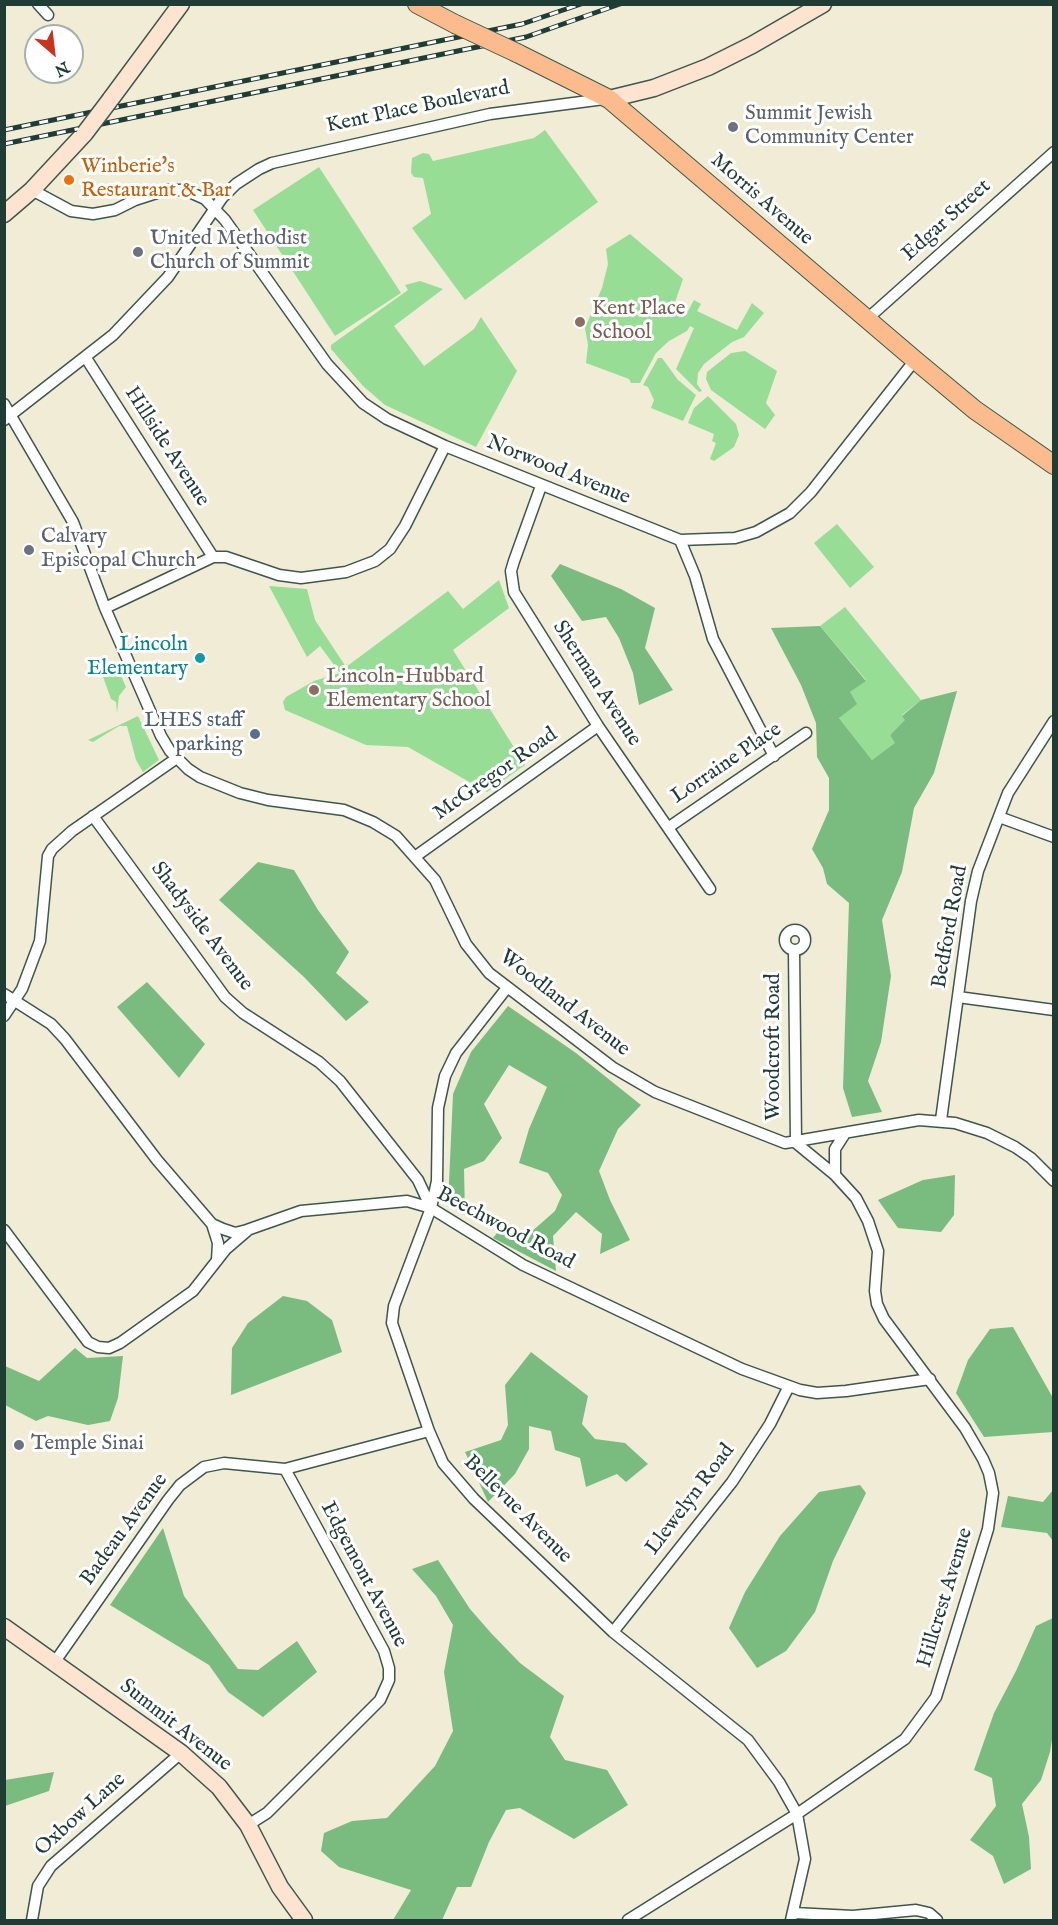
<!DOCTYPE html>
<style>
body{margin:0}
#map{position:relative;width:1058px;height:1925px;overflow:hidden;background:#f0ecd5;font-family:"IM FELL English",serif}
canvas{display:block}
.frame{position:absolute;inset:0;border:6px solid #1f3d34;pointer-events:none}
.north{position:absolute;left:24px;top:24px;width:60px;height:60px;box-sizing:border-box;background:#fff;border:2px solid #a5b1ae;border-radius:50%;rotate:152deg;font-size:16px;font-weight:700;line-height:24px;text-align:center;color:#1f3d34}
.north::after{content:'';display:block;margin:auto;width:21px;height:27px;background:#c8321e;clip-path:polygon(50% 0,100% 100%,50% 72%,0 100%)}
</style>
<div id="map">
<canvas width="1058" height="1925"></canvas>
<div class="frame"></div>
<div class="north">N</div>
</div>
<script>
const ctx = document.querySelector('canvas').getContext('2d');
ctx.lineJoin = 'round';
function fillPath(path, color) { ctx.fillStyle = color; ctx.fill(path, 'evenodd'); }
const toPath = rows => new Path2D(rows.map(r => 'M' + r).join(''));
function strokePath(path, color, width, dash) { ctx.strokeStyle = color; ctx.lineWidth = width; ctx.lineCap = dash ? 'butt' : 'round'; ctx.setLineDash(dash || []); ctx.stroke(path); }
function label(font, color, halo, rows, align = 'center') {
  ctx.font = font + ' "IM FELL English",serif'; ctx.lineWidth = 6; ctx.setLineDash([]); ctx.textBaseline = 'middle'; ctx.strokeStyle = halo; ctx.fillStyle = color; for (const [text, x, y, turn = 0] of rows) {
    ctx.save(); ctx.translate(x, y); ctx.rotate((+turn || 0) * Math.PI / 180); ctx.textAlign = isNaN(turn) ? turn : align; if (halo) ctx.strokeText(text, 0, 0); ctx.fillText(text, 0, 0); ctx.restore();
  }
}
const green = toPath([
 [545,130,598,202,465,300,412,228,431,214,423,178,414,177,411,173,412,158,423,153,429,154,433,161,534,138],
 [319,167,401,293,335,336,253,210],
 [630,234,683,279,674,305,688,311,694,300,701,304,697,311,737,330,752,303,764,313,744,337,732,342,704,364,698,373,697,384,702,391,699,392,676,369,694,328,690,326,687,331,669,341,656,353,640,383,631,383,629,379,586,363,588,345,585,328,602,288,608,264,606,249],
 [420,281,443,289,394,326,424,366,474,329,481,317,517,371,476,447,385,405,363,386,331,349,331,345,408,290,405,285],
 [745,351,777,371,766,403,775,415,765,429,711,390,706,379,707,372,731,353],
 [658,358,662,358,678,380,696,395,683,421,651,408,654,400,648,387,643,385],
 [708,396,736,424,739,435,734,447,714,461,710,459,716,443,712,441,714,434,688,423,694,408],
 [837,524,874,567,850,588,814,543],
 [499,580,509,608,453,650,525,765,487,792,408,747,366,745,285,710,283,702,286,697,314,681,340,673,320,646,307,657,269,586,307,589,315,620,346,667,448,591,463,609],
 [845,607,921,700,902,715,906,720,890,735,896,743,872,760,839,718,850,692,866,680,820,626],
 [117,667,126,687,119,696,117,713,116,702,111,699,102,674],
 [138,716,159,760,143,772,136,760,127,726,119,726,93,742,88,740]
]);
const forest = toPath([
 [560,564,621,589,655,608,645,648,673,690,639,705,633,673,619,638,606,617,582,621,551,576],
 [820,626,866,681,850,692,857,704,839,718,872,760,895,743,890,735,905,720,902,716,921,700,957,691,934,773,914,808,902,872,882,920,891,976,881,1042,868,1081,882,1112,852,1117,843,1088,849,903,827,884,823,868,812,849,829,810,829,778,817,757,816,723,801,685,771,628],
 [258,862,294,870,318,910,349,952,336,973,369,1002,346,1021,304,977,219,900],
 [147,982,205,1044,179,1078,117,1007],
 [508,1006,576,1053,641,1105,618,1129,599,1171,610,1200,630,1240,600,1254,602,1234,576,1212,553,1236,556,1271,493,1238,501,1228,530,1233,555,1211,562,1195,548,1173,519,1163,529,1129,547,1087,509,1065,484,1104,502,1138,484,1161,464,1169,465,1215,448,1205,453,1094,471,1052],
 [955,1175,954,1215,941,1232,898,1228,878,1200,923,1180],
 [283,1296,307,1301,332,1320,342,1352,231,1395,232,1348,248,1323],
 [1013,1327,1053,1398,1053,1432,984,1437,956,1393,968,1360,990,1329],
 [75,1348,87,1358,123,1356,118,1398,110,1421,88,1425,48,1416,36,1421,5,1405,5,1366,39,1381],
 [531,1352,588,1396,582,1424,595,1439,625,1443,648,1464,626,1482,617,1474,586,1487,580,1458,555,1450,551,1431,529,1426,529,1449,515,1474,488,1502,465,1452,501,1440,508,1425,505,1385],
 [860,1485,866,1493,833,1561,815,1612,786,1651,757,1668,729,1628,745,1592,780,1536,819,1492],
 [1053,1490,1053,1541,1047,1533,1001,1527,1008,1496,1043,1502],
 [163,1528,184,1596,238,1669,258,1670,297,1641,317,1672,263,1717,228,1692,209,1665,110,1605],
 [438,1560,470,1609,491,1633,520,1663,564,1696,550,1737,565,1760,607,1770,628,1805,574,1839,520,1808,506,1810,489,1842,471,1887,457,1887,442,1920,393,1920,411,1890,339,1867,321,1851,324,1833,352,1821,387,1818,435,1766,453,1731,444,1672,453,1625,436,1596,412,1569],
 [1053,1618,1054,1727,1050,1752,1041,1780,1022,1804,1029,1837,1031,1869,1004,1884,993,1856,970,1840,996,1806,992,1778,974,1770,994,1713,1016,1671,1036,1626],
 [54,1772,49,1791,5,1806,5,1780]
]);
const street = toPath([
 [38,4,48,15],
 [32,190,71,211,93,214,115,210,135,200,166,190,185,190,205,199,225,220,327,364,363,403,387,419,445,446,680,540,735,538,756,532,790,513,811,492,915,360],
 [866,320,1054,152],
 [86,358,213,557],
 [4,404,73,522,105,608,161,736,170,751,188,769,200,777,240,793,268,800,344,810,373,822,396,836,435,880,466,944,489,973,612,1067,655,1092,785,1143,919,1120,955,1123,987,1133,1015,1147,1031,1158,1054,1181],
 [4,420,113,335,168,277,222,198,236,184,259,169,272,163,490,114,604,99],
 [541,486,514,561,511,571,514,592,598,726,710,889],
 [680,540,695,576,713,639,774,756],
 [105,608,213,557,226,557,279,575,301,578,346,572,375,561,390,549,405,526,445,446],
 [93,816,225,997,243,1013,319,1062,340,1081,418,1180,431,1208],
 [999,817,1054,837],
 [669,827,806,733],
 [416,856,598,726],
 '785 940a10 10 0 1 1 20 0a10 10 0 1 1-20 0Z',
 [506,989,456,1053,445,1076,438,1108,437,1181,431,1208,394,1306,392,1323,429,1431,443,1463,474,1499,613,1632,748,1740,779,1782,797,1814,805,1859,791,1920],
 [4,994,51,1024,65,1039,157,1160,212,1224,223,1229,235,1233,247,1230,301,1211,407,1201,431,1208,523,1265,742,1369,800,1390,817,1393,846,1391,930,1379],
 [958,997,1054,1010],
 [4,1016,22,989,40,941,48,856,52,849,72,831,177,758],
 [941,1120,971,901,978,871,1008,793,1054,721],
 [835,1175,835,1149,844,1135],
 [212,1224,218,1243,217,1260],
 [4,1230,88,1342,98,1347,109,1348,120,1343,193,1291,226,1249,247,1231],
 [613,1632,732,1482,770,1424,789,1386],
 [54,1663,168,1500,180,1485,204,1467,224,1463,285,1469,429,1431],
 [248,1825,267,1813,380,1700,389,1680,389,1668,384,1651,285,1469],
 [794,1913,853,1916,916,1910,929,1913,937,1920],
 [32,1920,38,1886,51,1866,181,1753],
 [628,1920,797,1814,905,1739,936,1697,988,1529,993,1493,989,1473,983,1459,965,1428,884,1319,877,1304,875,1291,878,1251,868,1221,856,1198,835,1175,796,1143,794,950]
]);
const secondary = toPath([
 [609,99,654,88,708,67,752,45,823,4],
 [110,100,181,4],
 [4,214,32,190,85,133],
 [4,1627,181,1753,219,1787,248,1825,280,1887,304,1920]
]);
const primary = toPath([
 [417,4,455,24],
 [517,53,609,99,915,360,975,410,1054,465]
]);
const rail = toPath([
 [4,130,522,24,581,4],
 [4,144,526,37,620,4]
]);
const secondaryBridge = toPath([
 [85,133,110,100]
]);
const primaryBridge = toPath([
 [455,24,517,53]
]);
const markers = [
 [733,127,6,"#6b7280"],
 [69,180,6,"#e8710a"],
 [138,252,6,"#6b7280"],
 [580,322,6,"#8d6e63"],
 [29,550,6,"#6b7280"],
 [200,658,6,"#0f9aa8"],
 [314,690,6,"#8d6e63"],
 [255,734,6,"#5c6f8a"],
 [19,1445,6,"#6b7280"]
];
const streetNames = [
 ["Kent Place Boulevard",418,108,-12],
 ["Morris Avenue",761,200,41],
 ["Edgar Street",947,221,-42],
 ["Hillside Avenue",166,447,57],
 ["Norwood Avenue",558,471,22],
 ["Sherman Avenue",596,684,57],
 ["Lorraine Place",727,764,-34],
 ["McGregor Road",496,775,-35],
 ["Shadyside Avenue",201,927,53],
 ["Bedford Road",951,927,-80],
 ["Woodland Avenue",564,1004,38],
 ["Woodcroft Road",775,1047,-90],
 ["Beechwood Road",505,1229,28],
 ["Llewelyn Road",691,1500,-53],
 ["Bellevue Avenue",517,1510,45],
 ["Badeau Avenue",125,1530,-54],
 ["Edgemont Avenue",363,1575,62],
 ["Hillcrest Avenue",946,1598,-73],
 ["Summit Avenue",175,1726,38],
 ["Oxbow Lane",81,1815,-42]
];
const worshipNames = [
 ["Summit Jewish",745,115],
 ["Community Center",745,139],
 ["United Methodist",150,240],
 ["Church of Summit",150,264],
 ["Calvary",41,538],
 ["Episcopal Church",41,562],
 ["Temple Sinai",31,1445]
];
const foodNames = [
 ["Winberie's",81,168],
 ["Restaurant & Bar",81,192]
];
const educationNames = [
 ["Kent Place",592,310],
 ["School",592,334],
 ["Lincoln-Hubbard",326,678],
 ["Elementary School",326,702]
];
const cultureNames = [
 ["Lincoln",188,646],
 ["Elementary",188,670]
];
const serviceNames = [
 ["LHES staff",243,722],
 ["parking",243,746]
];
fillPath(green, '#98dd96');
fillPath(forest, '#7abc7f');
strokePath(street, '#3e574c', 13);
strokePath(secondary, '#3e574c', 19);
strokePath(primary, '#3e574c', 20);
strokePath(street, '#fff', 10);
strokePath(secondary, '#fde4d1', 16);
strokePath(primary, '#fbbb8c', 18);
strokePath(rail, '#1f3d34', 5);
strokePath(rail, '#fff', 3, [9]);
strokePath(secondaryBridge, '#3e574c', 19, []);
strokePath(primaryBridge, '#3e574c', 20, []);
strokePath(secondaryBridge, '#fde4d1', 16);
strokePath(primaryBridge, '#fbbb8c', 18);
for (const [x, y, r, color] of markers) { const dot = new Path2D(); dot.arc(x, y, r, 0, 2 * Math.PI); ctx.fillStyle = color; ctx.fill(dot); strokePath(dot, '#fff', 2); }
label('21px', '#1f3d34', '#fff', streetNames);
label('21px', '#5b616d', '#fff', worshipNames, 'left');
label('21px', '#c56008', '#fff', foodNames, 'left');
label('21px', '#785e54', '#fff', educationNames, 'left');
label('21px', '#0d838f', '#fff', cultureNames, 'right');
label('21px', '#4e5e75', '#fff', serviceNames, 'right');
</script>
